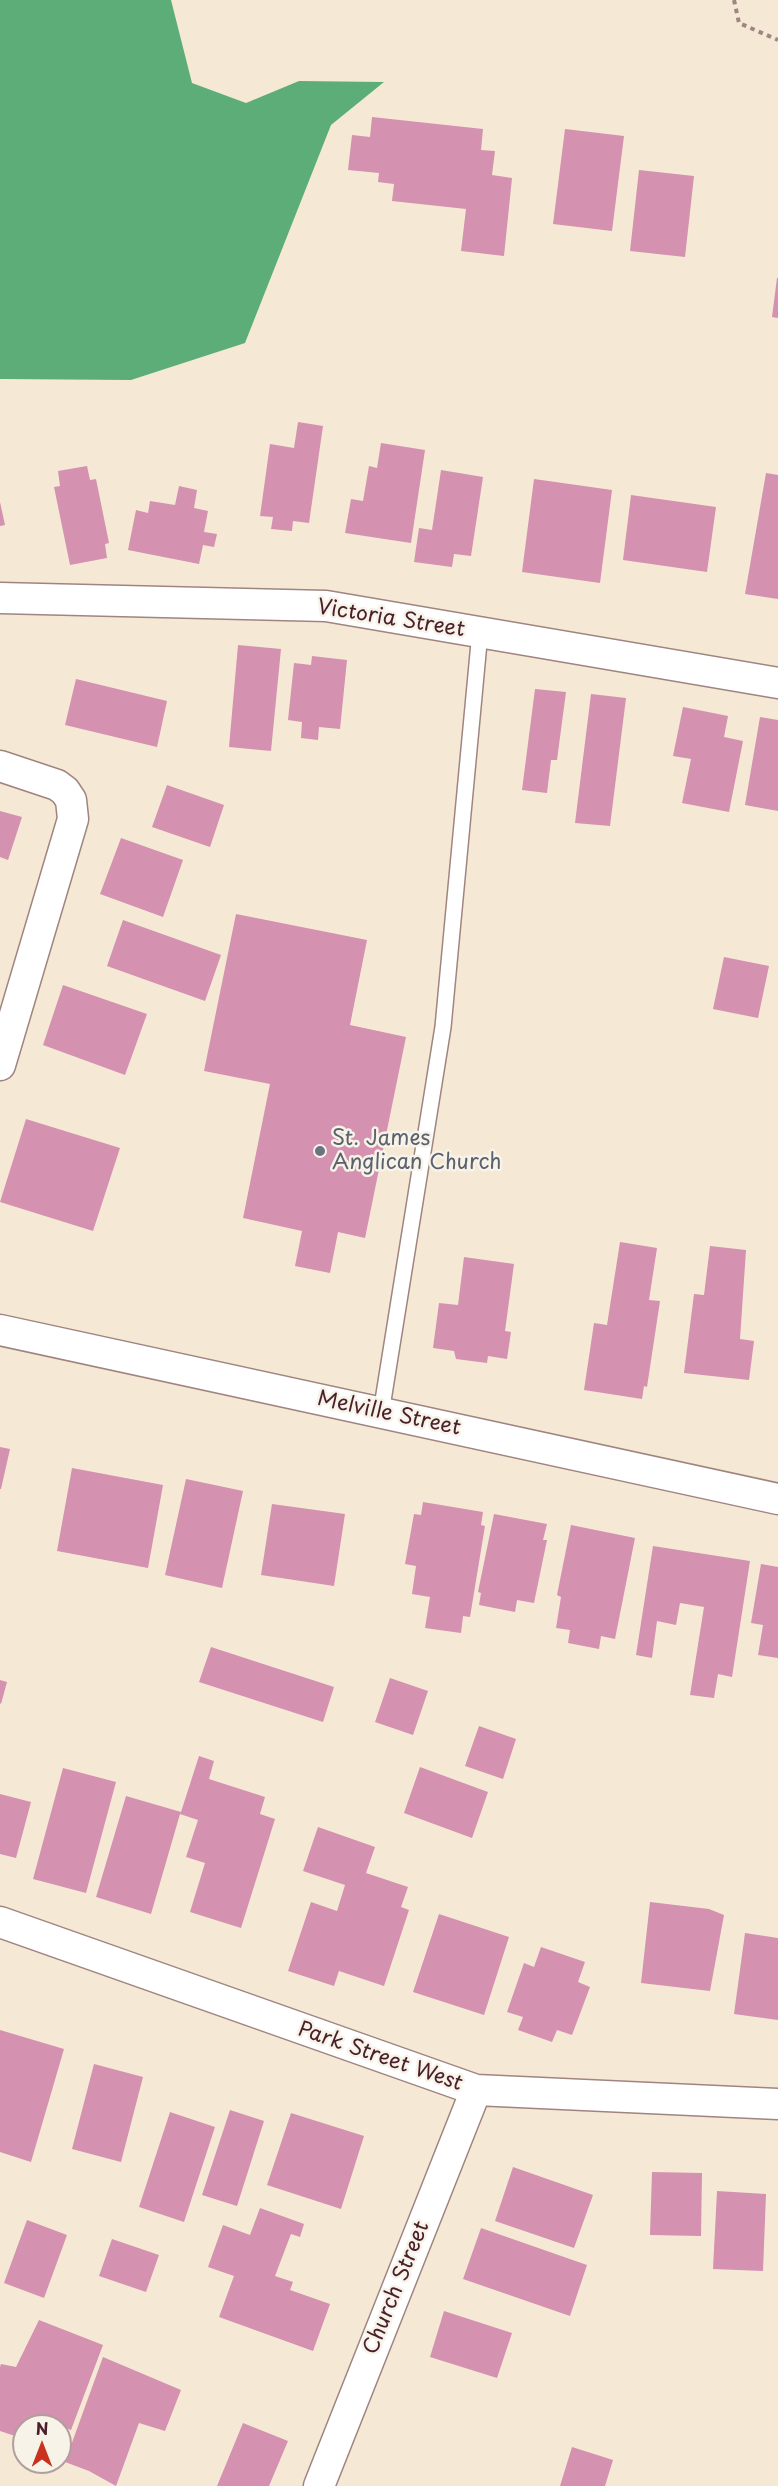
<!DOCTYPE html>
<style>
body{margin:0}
#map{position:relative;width:778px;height:2486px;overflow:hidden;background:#f5e9d6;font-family:"Playpen Sans",sans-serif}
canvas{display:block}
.north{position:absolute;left:12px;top:2414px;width:60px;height:60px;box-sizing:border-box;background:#f7f3e8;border:2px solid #b29e9c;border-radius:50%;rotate:0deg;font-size:16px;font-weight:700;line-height:24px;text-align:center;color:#4a1f2b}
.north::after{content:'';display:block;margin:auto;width:21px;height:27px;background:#c8321e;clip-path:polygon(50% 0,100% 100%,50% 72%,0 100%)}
</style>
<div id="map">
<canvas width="778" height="2486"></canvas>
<div class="north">N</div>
</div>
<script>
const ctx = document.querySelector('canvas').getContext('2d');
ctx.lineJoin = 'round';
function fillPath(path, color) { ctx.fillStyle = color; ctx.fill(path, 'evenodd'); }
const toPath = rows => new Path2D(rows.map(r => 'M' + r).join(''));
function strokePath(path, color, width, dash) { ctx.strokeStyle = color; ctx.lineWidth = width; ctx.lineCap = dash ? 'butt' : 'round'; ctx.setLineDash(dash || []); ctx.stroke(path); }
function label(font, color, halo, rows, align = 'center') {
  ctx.font = font + ' "Playpen Sans",sans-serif'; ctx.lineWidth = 5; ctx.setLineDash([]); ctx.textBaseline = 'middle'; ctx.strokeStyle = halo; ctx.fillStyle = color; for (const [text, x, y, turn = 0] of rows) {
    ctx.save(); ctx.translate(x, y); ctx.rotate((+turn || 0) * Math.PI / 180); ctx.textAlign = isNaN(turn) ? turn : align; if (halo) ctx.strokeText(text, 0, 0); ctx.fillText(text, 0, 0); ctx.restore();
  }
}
const forest = toPath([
 [0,0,171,0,192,83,246,103,299,81,384,82,331,125,245,343,131,380,0,379]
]);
const building = toPath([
 [372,117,483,129,481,150,495,151,492,175,512,178,504,256,461,251,466,209,392,201,394,184,378,182,379,173,348,170,352,135,370,137],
 [565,129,624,136,612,231,553,224],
 [639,170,694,176,685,257,630,251],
 [777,278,778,278,778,318,772,317],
 [298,422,323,426,309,523,293,521,292,531,271,529,273,517,260,516,270,444,294,448],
 [381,443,425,450,411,543,345,533,351,499,363,501,369,466,377,468],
 [87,466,90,480,96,479,109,543,105,544,107,558,70,565,54,487,60,486,58,471],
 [441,470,483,477,471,556,454,554,452,567,414,562,419,528,432,530],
 [766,473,778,475,778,599,745,594],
 [534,479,612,490,600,583,522,572],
 [179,486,197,490,194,508,208,511,204,532,217,534,214,547,203,545,199,564,128,550,136,510,148,513,150,501,175,505],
 [631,495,716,507,707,572,623,560],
 [0,502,5,525,0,526],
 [238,645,281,649,271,751,229,747],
 [312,656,347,660,340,729,319,727,318,740,301,738,302,722,288,720,294,663,311,665],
 [76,679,167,701,157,747,65,725],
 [535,689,566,692,557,760,551,760,547,793,522,790],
 [591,694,626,698,610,826,575,823],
 [683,707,728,716,724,737,743,741,729,812,682,803,691,759,673,756],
 [760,717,778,720,778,811,745,805],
 [167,785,224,805,210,847,152,827],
 [0,811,22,817,8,860,0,857],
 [121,838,183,860,163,917,100,894],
 [236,914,367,940,350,1025,406,1037,365,1238,338,1232,330,1273,295,1266,302,1231,243,1218,270,1084,204,1071],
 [123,920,221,955,205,1001,107,966],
 [724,957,769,966,758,1018,713,1009],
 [63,985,147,1014,125,1075,43,1045],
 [26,1119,120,1148,93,1231,0,1202],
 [620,1242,657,1248,649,1300,660,1301,647,1387,644,1386,642,1399,584,1390,594,1323,607,1325],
 [710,1246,746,1250,740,1339,754,1341,749,1380,684,1373,694,1294,704,1295],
 [464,1257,514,1264,505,1331,511,1332,507,1359,488,1356,487,1363,456,1359,454,1351,433,1348,439,1303,458,1305],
 [0,1447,10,1449,1,1489,0,1489],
 [72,1468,163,1485,148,1568,57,1551],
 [186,1479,243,1491,222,1588,165,1575],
 [423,1502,483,1512,481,1525,485,1526,470,1617,463,1616,461,1633,425,1628,430,1597,412,1594,416,1566,405,1564,414,1514,421,1515],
 [272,1504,345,1514,334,1586,261,1575],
 [494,1514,547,1524,543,1540,547,1540,534,1603,517,1600,515,1612,479,1605,481,1593,478,1592],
 [571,1525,635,1538,615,1639,601,1636,599,1649,568,1643,570,1630,556,1628,561,1597,557,1595],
 [653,1546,750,1561,732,1677,718,1674,714,1698,690,1695,704,1607,680,1603,676,1625,657,1621,652,1658,636,1655],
 [761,1564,778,1567,778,1658,758,1655,763,1625,751,1623],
 [211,1647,334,1687,323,1722,199,1682],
 [390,1678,428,1691,413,1735,375,1722],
 [0,1680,7,1682,1,1704,0,1703],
 [479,1726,516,1739,503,1779,465,1766],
 [199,1756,214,1761,209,1779,265,1797,260,1814,275,1819,241,1928,190,1912,205,1863,186,1857,198,1820,180,1814,151,1914,96,1897,126,1796,181,1812],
 [420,1767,488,1792,472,1838,404,1813],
 [63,1768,116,1782,86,1893,33,1879],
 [0,1794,31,1802,16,1858,0,1854],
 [318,1827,375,1847,366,1873,408,1887,401,1907,409,1910,384,1986,339,1971,334,1986,288,1971,311,1902,337,1911,345,1885,303,1871],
 [650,1902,709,1909,724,1915,710,1991,641,1983],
 [439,1914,509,1937,484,2015,413,1992],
 [745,1933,778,1938,778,2020,734,2014],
 [541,1947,585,1962,578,1982,590,1987,572,2035,557,2030,552,2042,518,2030,523,2017,507,2012,524,1963,534,1967],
 [0,2030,64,2049,31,2162,0,2152],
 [94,2064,143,2077,121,2162,72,2149],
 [230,2110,264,2121,237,2206,202,2195],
 [170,2112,215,2127,184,2222,139,2207],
 [291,2113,364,2136,341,2209,267,2185],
 [513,2167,593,2195,574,2248,495,2221],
 [652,2172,702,2173,701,2236,650,2235],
 [717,2191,766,2194,763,2271,713,2269],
 [260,2208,304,2224,300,2237,291,2234,275,2276,293,2282,290,2290,330,2304,313,2351,219,2317,234,2276,208,2267,223,2225,250,2235],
 [27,2220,67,2235,44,2298,4,2283],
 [481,2228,587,2265,570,2316,463,2279],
 [112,2239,159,2255,146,2292,99,2276],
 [444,2311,512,2333,497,2378,430,2357],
 [39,2320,103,2345,71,2430,65,2428,60,2441,60,2426,24,2426,24,2439,0,2431,0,2367,1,2364,16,2367],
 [103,2357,181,2390,165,2431,139,2423,116,2486,89,2471,65,2462],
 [243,2423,288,2441,269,2486,217,2486],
 [572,2447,613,2460,605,2486,560,2486]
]);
const path = toPath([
 [734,0,739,23,778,40]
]);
const lane = toPath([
 [381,1413,443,1027,480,632]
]);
const street = toPath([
 [0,598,326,606,778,683],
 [0,766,57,785,65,791,71,800,73,819,0,1065],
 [0,1330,778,1499],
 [0,1922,476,2090,778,2104],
 [319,2486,476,2090]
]);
const markers = [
 [320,1151,6,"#6b7280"]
];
const streetNames = [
 ["Victoria Street",391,619,9],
 ["Melville Street",389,1414,12],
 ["Park Street West",380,2057,19],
 ["Church Street",397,2288,-68]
];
const worshipNames = [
 ["St. James",332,1139],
 ["Anglican Church",332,1163]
];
fillPath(forest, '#5dad79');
fillPath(building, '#d491b0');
strokePath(lane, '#a08480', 18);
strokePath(street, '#a08480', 33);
strokePath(path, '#a08480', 4, [4.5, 4.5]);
strokePath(lane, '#fff', 15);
strokePath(street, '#fff', 30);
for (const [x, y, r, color] of markers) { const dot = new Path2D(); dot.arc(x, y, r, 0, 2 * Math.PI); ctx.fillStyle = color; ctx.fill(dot); strokePath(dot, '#f7f3e8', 2); }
label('21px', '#4a1f2b', '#f7f3e8', streetNames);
label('21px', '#5b616d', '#f7f3e8', worshipNames, 'left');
</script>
